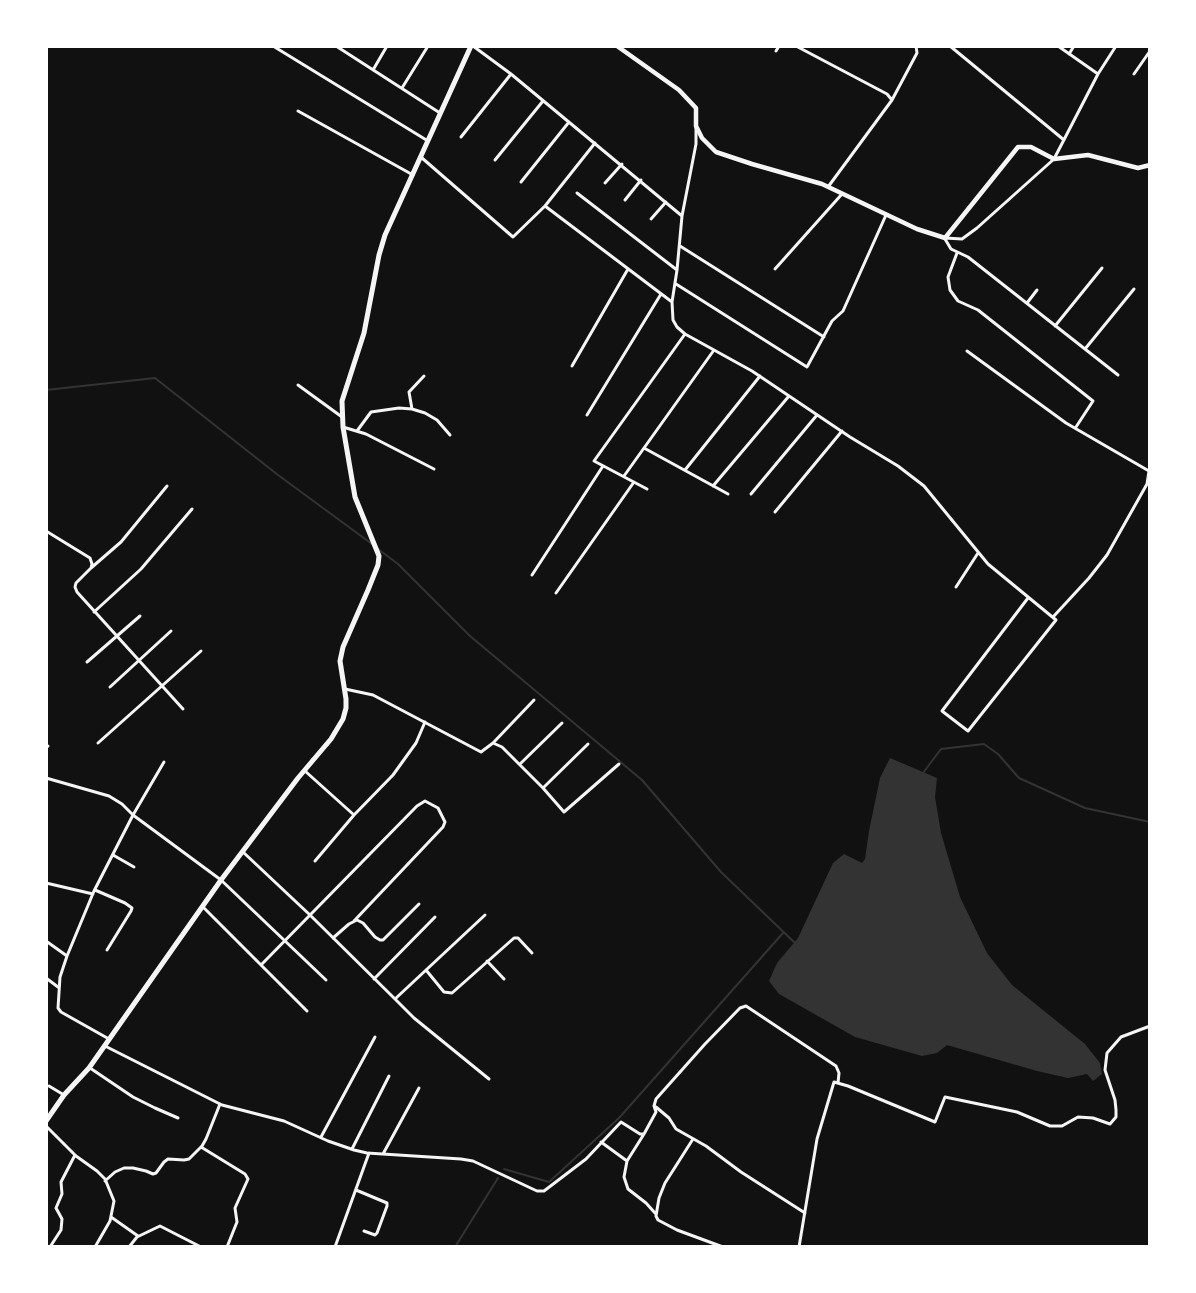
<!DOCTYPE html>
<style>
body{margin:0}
#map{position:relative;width:1196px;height:1293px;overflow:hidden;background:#111;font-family:Overpass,sans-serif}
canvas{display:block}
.frame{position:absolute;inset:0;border:48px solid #fff;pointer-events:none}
</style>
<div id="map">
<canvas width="1196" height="1293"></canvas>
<div class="frame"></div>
</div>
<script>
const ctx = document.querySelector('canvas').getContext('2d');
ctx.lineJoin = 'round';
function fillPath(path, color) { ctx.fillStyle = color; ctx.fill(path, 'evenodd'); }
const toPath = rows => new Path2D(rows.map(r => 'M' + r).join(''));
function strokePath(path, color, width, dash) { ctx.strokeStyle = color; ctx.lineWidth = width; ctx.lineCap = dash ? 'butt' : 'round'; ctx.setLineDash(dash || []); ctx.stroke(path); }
const water = toPath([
 [890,758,937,778,935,797,941,833,960,897,987,953,1012,985,1085,1044,1100,1063,1102,1074,1093,1081,1087,1074,1068,1078,1037,1071,947,1045,937,1053,922,1056,855,1037,779,994,769,981,777,963,798,938,833,863,844,854,862,863,865,859,869,831,880,778]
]);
const stream = toPath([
 [46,390,155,378,278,475,372,544],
 [378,549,398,564,470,636,642,780,721,872,795,943],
 [923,773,941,749,984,744,998,754,1019,778,1085,808,1150,822],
 [504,1169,549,1182,619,1118,783,933],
 [455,1247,498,1178]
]);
const minor = toPath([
 [273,46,428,141],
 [336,46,440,113],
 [473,46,511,74,682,216],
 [796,46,887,94,892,100],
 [950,46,1064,140],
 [1058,46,1098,74,1116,46],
 [776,51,779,46],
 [1069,54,1074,46],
 [373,70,387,46],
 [1134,74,1150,51],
 [402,88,428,46],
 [298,111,413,175],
 [696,127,696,144,682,216,677,270,672,302,673,320,677,327,685,334,752,371,850,437,898,466,924,486,988,564,1056,620,968,731,942,711,1028,598],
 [461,137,511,74],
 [422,158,513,237,545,206,595,143],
 [495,160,543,101],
 [521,182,569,122],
 [605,183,622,164],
 [828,187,892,100,917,53,916,46],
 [577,193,677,270],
 [625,200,641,180],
 [545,206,672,302],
 [651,219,666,202],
 [945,238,962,239,977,228,1054,159,1098,74],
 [945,239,951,249,968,257,1118,375],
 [680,246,824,337],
 [957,253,948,277,950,290,958,301,978,310,1093,401,1076,427],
 [775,269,842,194],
 [676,284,807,367,832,321,843,311,886,215],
 [1027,303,1037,290],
 [1055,326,1102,268],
 [1085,349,1134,289],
 [967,351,1066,423,1149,471,1147,484,1107,555,1089,578,1053,617],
 [572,366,628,269],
 [298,385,342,417],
 [412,409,409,392,424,376],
 [587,415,661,294],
 [343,427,366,434,434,469],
 [357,431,371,412,399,408,412,409,425,413,437,420,450,435],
 [644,448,728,494],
 [685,470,760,376],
 [624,476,714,350],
 [713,486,789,396],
 [647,489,594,461,685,334],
 [751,494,817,415],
 [775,512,842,431],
 [46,531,90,558,92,564,91,568,76,583,75,587,77,592,183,709],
 [91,568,121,542,167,486],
 [532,575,603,466],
 [956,587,978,553],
 [556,593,634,482],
 [94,612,141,569,192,509],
 [87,662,140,616],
 [110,687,171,631],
 [345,689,373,695,481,752,493,743,502,747,543,788,564,812,619,764],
 [98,743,201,651],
 [493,743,534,700],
 [46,748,48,746],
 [520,764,562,723],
 [305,771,354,815],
 [46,778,109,796,122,804,133,815,221,880,326,980],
 [543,788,588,744],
 [243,852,310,915,395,999,485,915],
 [113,855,134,867],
 [315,861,354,815,393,775,416,743,425,722],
 [46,883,93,894],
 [95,890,125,903,132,908,131,911,107,950],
 [203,907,307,1011],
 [333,938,349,924,357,920,363,923,375,937,380,940,383,940,419,904],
 [46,941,67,956],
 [487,961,504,979],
 [261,965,417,806,425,801,438,808,445,822,443,827,354,921],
 [426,970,444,992,452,993,514,938,518,938,532,953],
 [46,978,58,987],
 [374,979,435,917],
 [395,999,414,1018,489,1079],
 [109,1039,61,1012,58,1008,60,977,67,956,94,891,133,815,164,762],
 [105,1046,222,1105,284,1121,328,1141,354,1150,367,1153,461,1159,473,1161,537,1191,544,1191,586,1159,621,1122,640,1134,644,1134,656,1112,654,1106,656,1099,705,1044,740,1008,746,1006,836,1066,839,1073,838,1083],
 [90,1068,133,1097,155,1108,178,1118],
 [49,1086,64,1095],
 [656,1107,669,1118,676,1129,706,1146,741,1172,805,1213],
 [46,1126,76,1156,97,1171,105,1179,114,1201,110,1221,95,1247],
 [644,1134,627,1161,624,1177,628,1189,646,1203,655,1213],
 [321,1137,375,1037],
 [693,1139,665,1183,659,1198,656,1216,658,1220,677,1230,723,1247],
 [601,1142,627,1161],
 [201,1147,245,1174,248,1179,235,1208,237,1222,227,1247],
 [352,1149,389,1076],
 [383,1154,419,1088],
 [105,1181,115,1172,124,1168,133,1168,146,1171,153,1174,156,1173,164,1162,168,1159,184,1160,189,1159,202,1146,206,1139,220,1104],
 [356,1190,387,1203,387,1206,377,1233,375,1235,364,1231],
 [111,1217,138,1236],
 [50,1247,61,1230,62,1219,56,1208,62,1194,61,1182,75,1155],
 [129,1247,137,1237,160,1226,201,1247],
 [335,1247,369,1153],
 [799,1247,817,1139,834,1082,848,1086,935,1122,945,1097,1017,1112,1050,1126,1062,1126,1078,1117,1093,1118,1110,1124,1116,1117,1116,1110,1115,1100,1105,1070,1107,1053,1121,1037,1150,1026]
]);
const tertiary = toPath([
 [617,46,679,90,696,108,696,126,702,138,716,152,752,164,822,184,917,229,945,238,1018,147,1031,147,1054,159,1088,155,1138,168,1150,165]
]);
const secondary = toPath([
 [46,1121,64,1095,89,1068,221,880,298,778,331,739,343,719,346,708,346,699,340,661,343,647,368,590,378,565,379,556,355,497,343,427,342,401,364,333,379,255,385,235,471,46]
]);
fillPath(water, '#333');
strokePath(stream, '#333', 2);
strokePath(minor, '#f5f5f5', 3);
strokePath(tertiary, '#f5f5f5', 4.5);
strokePath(secondary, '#f5f5f5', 5);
</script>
